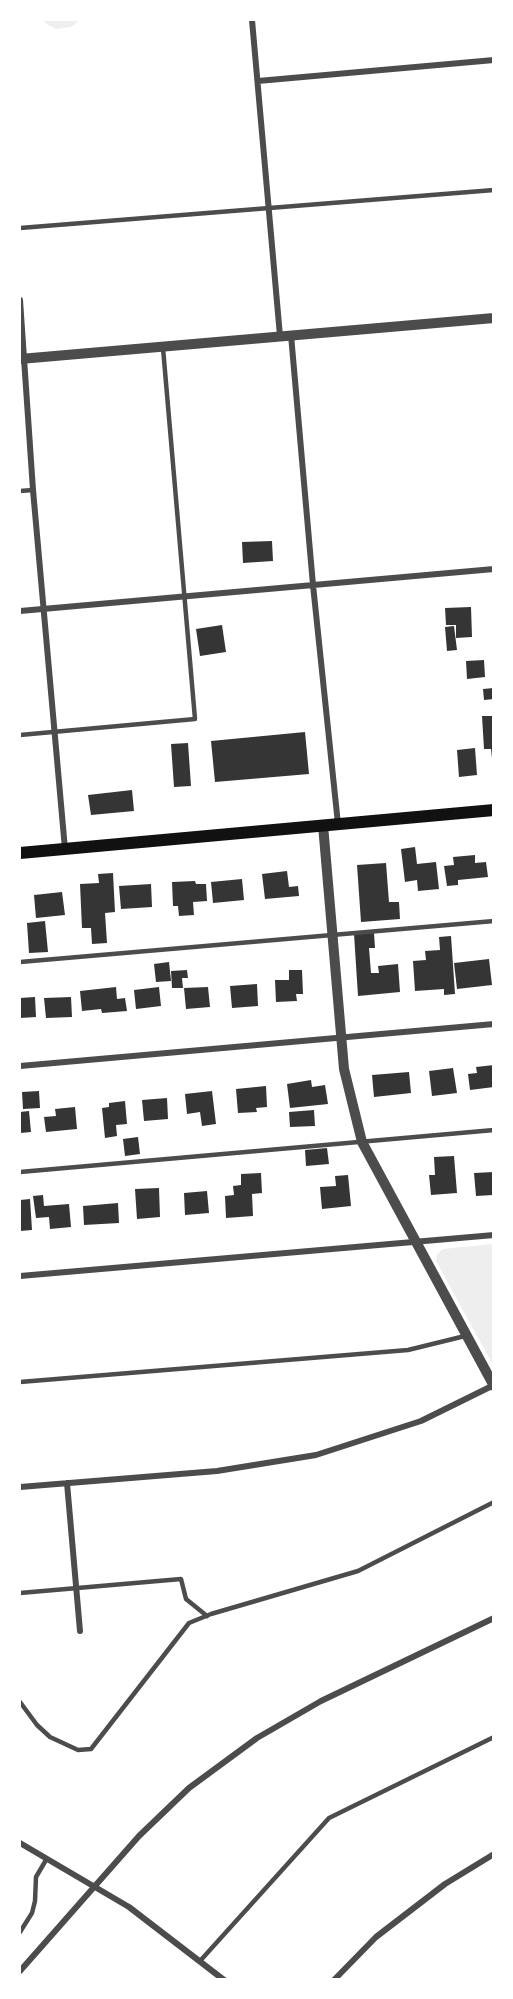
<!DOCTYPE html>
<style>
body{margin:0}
#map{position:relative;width:513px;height:1999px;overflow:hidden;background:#fff;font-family:"Work Sans",sans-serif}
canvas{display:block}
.frame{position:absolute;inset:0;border:21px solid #fff;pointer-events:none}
</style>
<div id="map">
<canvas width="513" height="1999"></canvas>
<div class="frame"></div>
</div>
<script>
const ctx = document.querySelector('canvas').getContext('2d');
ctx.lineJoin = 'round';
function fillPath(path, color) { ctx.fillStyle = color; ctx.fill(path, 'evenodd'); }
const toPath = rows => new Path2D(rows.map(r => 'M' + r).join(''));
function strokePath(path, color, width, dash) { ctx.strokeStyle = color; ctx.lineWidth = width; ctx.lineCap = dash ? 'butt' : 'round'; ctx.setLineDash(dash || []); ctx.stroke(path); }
const green = toPath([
 [43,20,80,20,71,27,56,29,48,25],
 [493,1244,494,1244,493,1365,436,1261,437,1254,443,1249]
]);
const building = toPath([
 [272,541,273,561,243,563,242,542],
 [471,607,472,637,456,638,456,625,446,625,445,608],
 [222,625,226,652,200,656,196,629],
 [454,626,457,650,447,651,445,627],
 [484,660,485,677,467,679,466,661],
 [494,688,494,699,484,700,483,689],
 [482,716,494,716,494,757,492,758,491,749,484,749],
 [305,732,309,774,215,782,211,741],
 [188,743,191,786,174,787,171,744],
 [475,748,477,775,459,777,457,750],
 [132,790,134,811,91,815,88,795],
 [415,847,417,864,436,862,439,889,418,891,417,880,405,882,401,849],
 [475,855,475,863,486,862,488,877,458,880,458,885,447,886,444,866,454,865,453,857],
 [386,863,389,902,399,902,400,919,361,922,357,865],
 [287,871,289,887,298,886,299,896,265,899,262,874],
 [113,873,115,912,105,913,107,943,92,944,91,928,82,928,80,884,99,883,98,874],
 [242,879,244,900,213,903,211,882],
 [195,881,196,884,206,884,207,901,193,902,194,915,179,916,178,906,173,906,172,882],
 [151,884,152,907,121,909,119,886],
 [62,892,65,915,36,918,34,895],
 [45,921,48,952,29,953,27,923],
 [374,933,375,948,369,948,371,973,379,973,378,966,398,964,400,992,358,996,354,934],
 [451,936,455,994,444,995,444,989,415,991,413,961,426,960,425,951,440,950,439,937],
 [489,959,492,985,457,989,454,963],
 [169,962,171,981,156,982,154,964],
 [187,970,188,978,182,978,183,988,172,988,171,971],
 [289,970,302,970,303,994,296,994,297,1001,276,1002,275,980,289,980],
 [257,984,258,1006,232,1008,230,986],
 [116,987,117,999,125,998,127,1011,102,1013,101,1009,82,1011,80,991],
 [159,987,161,1006,136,1009,134,990],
 [208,987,210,1007,186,1009,184,988],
 [35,997,36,1017,20,1018,20,998],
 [71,997,72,1017,46,1018,44,998],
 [494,1065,494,1087,470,1090,468,1074,477,1073,476,1067],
 [453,1068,457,1093,432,1096,429,1071],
 [409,1072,411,1093,374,1097,372,1075],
 [311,1080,312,1087,325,1085,328,1104,290,1108,287,1084],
 [266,1086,267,1107,256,1108,257,1112,238,1113,236,1089],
 [39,1091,40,1108,23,1109,22,1092],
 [212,1091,216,1124,202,1126,200,1112,187,1114,185,1094],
 [167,1098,168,1119,144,1121,142,1100],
 [125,1101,127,1124,116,1125,117,1136,105,1138,102,1108,109,1107,109,1103],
 [75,1107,77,1129,46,1132,44,1117,56,1116,55,1109],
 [314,1110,315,1126,290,1127,289,1112],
 [29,1111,31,1132,20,1133,20,1112],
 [138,1137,140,1154,125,1156,123,1139],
 [327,1148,329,1164,306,1166,305,1150],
 [454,1156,457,1193,431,1195,429,1175,435,1175,434,1157],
 [494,1172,493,1195,476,1196,474,1173],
 [261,1173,262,1193,252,1194,253,1216,226,1218,225,1196,234,1195,233,1186,241,1185,241,1174],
 [348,1175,351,1206,322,1209,320,1187,336,1186,335,1176],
 [159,1188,160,1217,137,1219,135,1189],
 [207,1191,209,1213,185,1215,184,1193],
 [43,1195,44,1206,69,1204,71,1227,50,1229,49,1217,36,1218,33,1196],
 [30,1199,32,1230,20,1231,20,1200],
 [118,1203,119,1223,84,1225,83,1206]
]);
const service = toPath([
 [20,228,494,190],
 [20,491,33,490],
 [20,735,195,719,163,348],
 [20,962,494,921],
 [20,1172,494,1130],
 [20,1382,408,1350,465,1336],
 [20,1593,181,1579,186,1599,207,1616],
 [20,1702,37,1725,50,1737,78,1750,91,1749,189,1623,211,1614,358,1571,494,1502],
 [20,1932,32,1913,35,1901,36,1877,46,1860],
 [200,1961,329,1818,494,1737]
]);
const minor = toPath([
 [252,20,280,336],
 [258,81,494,60],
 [20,300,33,490,65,849],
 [291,335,313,585,338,824],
 [20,611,494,569],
 [20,1066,494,1024],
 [20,1276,494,1235],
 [67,1483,80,1631],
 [20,1487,217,1471,316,1455,421,1421,494,1385],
 [20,1843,129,1907,224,1980],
 [20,1971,139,1836,189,1788,257,1738,321,1701,494,1618],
 [334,1980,376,1937,445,1884,494,1854]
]);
const tertiary = toPath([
 [20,359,494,318],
 [323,825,344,1069,362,1142,494,1386]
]);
const secondary = toPath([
 [20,853,494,810]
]);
fillPath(green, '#eee');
fillPath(building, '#353535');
strokePath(service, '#4c4c4c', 4.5);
strokePath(minor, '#4c4c4c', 6);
strokePath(tertiary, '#4c4c4c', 10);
strokePath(secondary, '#111', 12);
</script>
